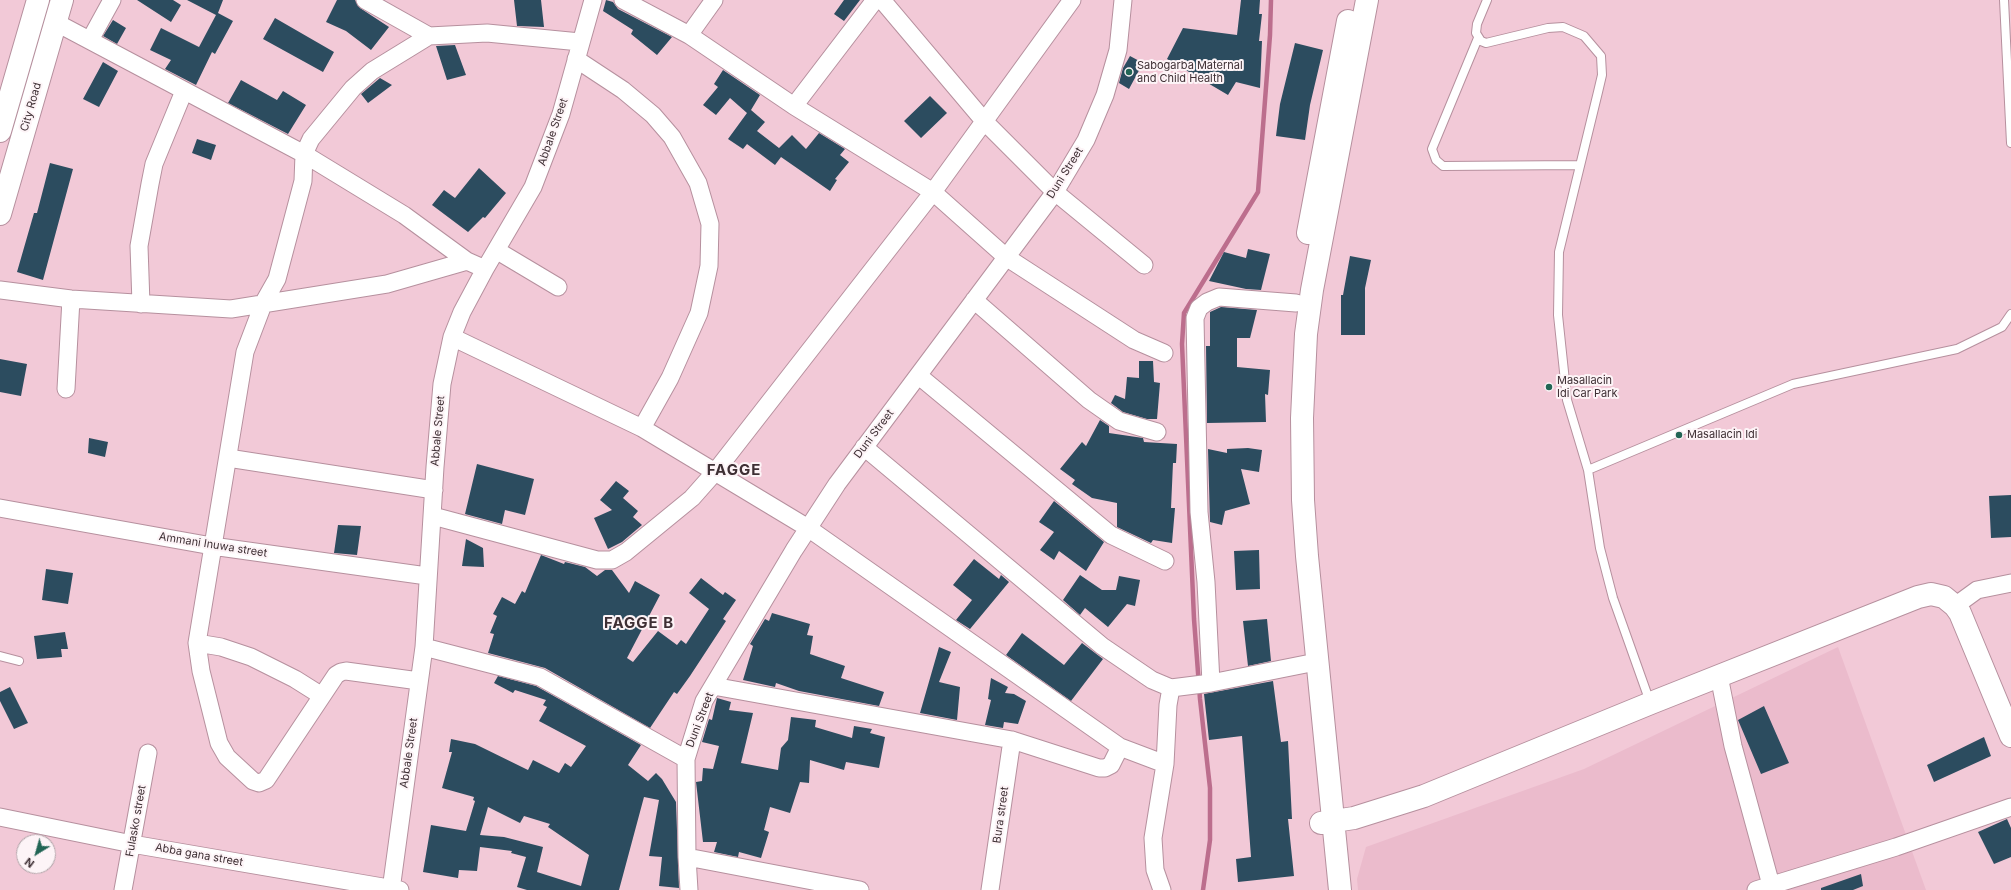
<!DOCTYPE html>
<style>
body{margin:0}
#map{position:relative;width:2011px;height:890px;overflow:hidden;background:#f2c9d7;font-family:Inter,sans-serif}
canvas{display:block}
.north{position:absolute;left:16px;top:834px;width:40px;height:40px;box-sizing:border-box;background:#fdf4f7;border:1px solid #b1a5a9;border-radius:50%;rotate:217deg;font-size:11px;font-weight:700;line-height:16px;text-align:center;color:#3e2f34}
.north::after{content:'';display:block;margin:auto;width:14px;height:18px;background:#226555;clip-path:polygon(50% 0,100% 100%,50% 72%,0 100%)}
</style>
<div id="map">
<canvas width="2011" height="890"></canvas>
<div class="north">N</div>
</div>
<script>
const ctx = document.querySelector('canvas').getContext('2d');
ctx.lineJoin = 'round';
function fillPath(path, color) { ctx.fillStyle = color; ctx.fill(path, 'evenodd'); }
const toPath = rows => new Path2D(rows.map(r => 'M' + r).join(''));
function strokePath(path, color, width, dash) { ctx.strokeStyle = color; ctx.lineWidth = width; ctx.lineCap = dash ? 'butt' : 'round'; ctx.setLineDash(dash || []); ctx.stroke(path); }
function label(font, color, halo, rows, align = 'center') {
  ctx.font = font + ' Inter,sans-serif'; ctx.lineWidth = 4; ctx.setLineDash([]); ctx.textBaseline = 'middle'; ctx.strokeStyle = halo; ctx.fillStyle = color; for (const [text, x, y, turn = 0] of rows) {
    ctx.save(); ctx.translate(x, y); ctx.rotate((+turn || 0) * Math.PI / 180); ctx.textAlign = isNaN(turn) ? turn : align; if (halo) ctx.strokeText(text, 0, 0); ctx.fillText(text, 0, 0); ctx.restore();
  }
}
const built = toPath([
 [1838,647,1926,890,1358,890,1357,879,1366,847,1584,769]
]);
const stream = toPath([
 [1203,890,1210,840,1210,788,1200,699,1194,619,1182,344,1184,313,1258,192,1270,35,1271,0]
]);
const building = toPath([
 [137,0,173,0,181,5,171,22],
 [187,0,223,0,218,13,233,21,215,54,212,52,196,85,165,69,171,60,150,50,161,28,199,47,216,15],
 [337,0,355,0,360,8,389,27,371,50,346,31,326,22],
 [514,0,541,0,544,27,517,26],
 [606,0,613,2,618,9,672,37,657,55,631,34,633,30,603,11],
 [844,0,860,0,844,21,834,14],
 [1241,0,1260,0,1259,14,1262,14,1259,41,1262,41,1260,88,1236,82,1228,95,1167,59,1183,28,1237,35],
 [275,18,334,52,323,72,263,39],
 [113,20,126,28,117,44,103,36],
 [1295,43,1323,50,1310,105,1305,140,1276,136,1280,104],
 [455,45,466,75,447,80,436,46],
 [1130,56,1143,63,1129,89,1119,83,1123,68],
 [103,62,118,71,99,107,83,99],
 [723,70,760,95,751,110,765,122,757,131,779,148,792,135,806,149,819,133,845,149,840,155,849,162,835,179,837,180,830,191,781,157,775,165,747,144,743,149,728,139,747,113,730,98,716,115,703,105,718,87,714,84],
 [380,78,392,85,368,103,361,94],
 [241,80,277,100,283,91,306,105,288,134,228,103],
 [930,96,947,113,921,138,904,121],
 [197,139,216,145,211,160,192,153],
 [50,163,73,169,43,280,17,272,34,213,37,213],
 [479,168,506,193,485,218,483,217,468,232,432,205,444,190,455,198],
 [1248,249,1270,254,1261,290,1246,289,1209,281,1224,252,1246,258],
 [1350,256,1371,260,1365,288,1365,335,1341,335,1341,295,1343,295],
 [1221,307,1257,310,1250,338,1237,338,1237,367,1270,370,1268,395,1265,394,1266,422,1207,423,1206,346,1210,346,1210,312],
 [0,359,27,364,21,396,0,392],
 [1139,361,1153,361,1154,382,1160,383,1157,419,1147,419,1123,412,1111,403,1115,395,1125,399,1127,377,1139,378],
 [1100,420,1109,426,1109,433,1143,438,1144,442,1177,444,1176,463,1173,463,1171,508,1175,508,1172,543,1153,540,1151,543,1117,527,1117,503,1092,498,1072,484,1075,480,1060,469,1082,442,1086,446],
 [89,438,108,442,105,457,88,453],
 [1248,448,1262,450,1259,472,1241,469,1250,504,1225,511,1222,525,1210,522,1208,449,1227,453,1227,449],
 [477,464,534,479,525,515,505,510,502,524,465,514],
 [616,481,629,491,623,498,638,511,633,517,642,525,622,542,608,549,594,518,612,510,600,500],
 [2011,495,2011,537,1991,538,1989,496],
 [1054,501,1104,542,1086,571,1059,551,1054,560,1040,550,1054,532,1039,522],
 [338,525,361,526,357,555,334,553],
 [466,539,483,548,484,567,462,566],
 [1259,550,1260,589,1236,590,1234,551],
 [541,555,564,564,565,562,585,567,597,576,605,570,612,570,629,593,635,581,660,595,627,658,633,662,658,631,677,645,681,640,686,644,709,609,689,593,701,578,723,595,725,592,736,600,723,619,726,621,690,676,677,694,674,692,650,728,545,668,488,653,494,634,490,633,497,616,493,614,502,597,515,604,522,591,525,593],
 [974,559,999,579,1001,575,1009,582,970,629,956,620,972,600,953,585],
 [46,569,73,573,68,604,42,600],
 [1080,575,1102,590,1116,590,1119,576,1140,580,1135,606,1127,604,1108,627,1085,608,1080,615,1063,600],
 [772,613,810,624,807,635,813,636,810,654,845,666,841,678,884,692,879,706,799,691,776,683,775,687,743,680,753,646,750,644,765,619,769,621],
 [1267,619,1271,661,1248,666,1243,621],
 [65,632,68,649,61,649,62,657,37,659,34,636],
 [1022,633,1064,665,1082,643,1103,659,1071,701,1006,655],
 [939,647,951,652,939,682,960,687,957,720,920,713],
 [498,676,536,686,641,745,628,765,648,781,656,773,662,779,676,802,679,888,659,886,662,857,649,856,659,800,644,797,619,890,527,890,517,887,526,857,511,853,512,851,480,847,477,871,459,870,458,878,423,872,431,825,466,831,475,801,473,800,474,797,442,788,452,752,449,752,451,739,475,744,528,770,533,760,559,773,565,763,571,767,586,746,539,721,547,707,543,705,546,700,515,690,513,693,494,683],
 [488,807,520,823,524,816,550,824,548,827,589,855,581,886,537,872,543,847,504,837,480,835],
 [991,678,1008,687,1005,693,1014,694,1026,701,1018,724,1004,722,1003,728,985,725,991,700,988,699],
 [1273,681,1281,742,1288,741,1292,819,1288,819,1294,876,1238,882,1236,859,1251,857,1242,736,1209,740,1204,694],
 [10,687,28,723,14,729,0,701,0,692],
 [717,698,731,702,729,710,753,713,741,763,778,770,781,748,788,740,791,717,816,720,815,727,852,738,854,726,872,729,870,733,885,737,879,768,846,762,844,770,810,760,809,783,800,782,790,813,770,807,764,830,769,832,761,858,739,852,738,857,714,852,717,842,703,842,696,782,702,781,703,768,713,769,719,746,702,742,709,719,712,720],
 [1764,706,1789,763,1761,774,1738,720],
 [1984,737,1991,756,1934,782,1927,765],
 [2007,819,2011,828,2011,857,1994,864,1978,832],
 [1861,874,1863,886,1853,890,1821,890,1821,888]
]);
const lane = toPath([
 [1487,0,1477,24,1476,33,1481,41,1486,43,1548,28,1563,27,1584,36,1601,56,1602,75,1598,92,1559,252,1558,315,1567,400,1588,470,1600,548,1613,598,1650,702],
 [2004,0,2011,143],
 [1478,38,1432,149,1436,160,1443,166,1579,165],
 [1588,470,1793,384,1957,349,2002,327,2011,314],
 [0,656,19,661]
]);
const street = toPath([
 [365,0,429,36],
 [623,0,689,35,794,106,933,192,1006,257,1134,340,1164,353],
 [882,0,985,122,1055,192,1144,265],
 [55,22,304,154,404,215,467,261,485,269],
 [689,35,714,0],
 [90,40,112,0],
 [576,59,623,90,653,115,672,137,698,183,710,224,709,266,699,313,670,378,642,428],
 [794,106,875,0],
 [496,250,558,287],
 [0,290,71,299,231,309,387,284,467,261],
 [974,300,1089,400,1119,421,1157,432],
 [141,304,139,246,150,184,154,164,184,91],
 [452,337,642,428,808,528,1120,747,1165,764],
 [919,376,1111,535,1165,561],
 [66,389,71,299],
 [864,447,1102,646,1152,680,1171,688,1211,683,1306,664],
 [228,458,434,490],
 [0,508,212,546,427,576],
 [433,516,597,560,612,560,626,552,692,498,715,472,933,192,1072,0],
 [1955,606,1977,590,2011,583],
 [197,643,221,647,251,657,295,679,322,696],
 [424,647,540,677,686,759],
 [1719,676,1733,746,1771,885],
 [419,681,346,671,341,672,336,675,266,780,259,783,253,781,227,757,219,743,201,671,197,643,245,352,264,302,277,279,303,181,304,154,311,139,353,88,372,71,429,36,487,33,580,42],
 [1211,683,1206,582,1199,512,1195,318,1199,308,1207,302,1219,297,1296,303],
 [713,686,1012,740,1099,768,1105,768,1111,765,1120,747],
 [0,817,132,844,400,890],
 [687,857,860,890],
 [123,890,148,753],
 [391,890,424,647,435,467,442,384,452,337,462,312,485,269,533,187,561,114,593,0],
 [689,890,687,857,686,759,704,701,794,550,837,484,1055,192,1086,140,1105,95,1118,50,1123,0],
 [990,890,1012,740],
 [1162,890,1155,870,1153,838,1165,764,1168,705,1171,688],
 [1756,890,1896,847,2011,807]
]);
const secondary = toPath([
 [1308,233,1348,21],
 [1321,823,1354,818,1424,796,1651,703,1918,597,1931,594,1944,597,1955,606,1960,613,2011,736],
 [1340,890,1307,556,1303,500,1302,418,1306,334,1312,290,1367,0]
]);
const highway = toPath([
 [0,131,38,0],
 [0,214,62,0]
]);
const markers = [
 [1129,72,4,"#226555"],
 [1549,387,4,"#226555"],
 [1679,435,4,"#226555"]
];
const poiNames = [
 ["Sabogarba Maternal",1137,66],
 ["and Child Health",1137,79],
 ["Masallacin",1557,381],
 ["Idi Car Park",1557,394],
 ["Masallacin Idi",1687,435]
];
const streetNames = [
 ["City Road",31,107,-74],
 ["Abbale Street",553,132,-71],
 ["Duni Street",1065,173,-58],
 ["Abbale Street",438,431,-85],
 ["Duni Street",874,434,-53],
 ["Ammani Inuwa street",213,545,9],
 ["Duni Street",700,720,-69],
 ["Abbale Street",409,753,-82],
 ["Bura street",1001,815,-82],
 ["Fulasko street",136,821,-80],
 ["Abba gana street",199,855,10]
];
const districtNames = [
 ["FAGGE",734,470],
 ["FAGGE B",639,623]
];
fillPath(built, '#ebbbcc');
strokePath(stream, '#bc6e8d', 4.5);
fillPath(building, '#2c4c5f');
strokePath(lane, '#b6909e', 10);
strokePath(street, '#b6909e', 19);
strokePath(secondary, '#b6909e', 24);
strokePath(highway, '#b6909e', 24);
strokePath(lane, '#fff', 8);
strokePath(street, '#fff', 17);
strokePath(secondary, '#fff', 22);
strokePath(highway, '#fff', 22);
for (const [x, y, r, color] of markers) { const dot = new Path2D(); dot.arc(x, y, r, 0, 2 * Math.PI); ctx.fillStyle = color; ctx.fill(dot); strokePath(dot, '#fdf4f7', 1.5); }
label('11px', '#3e2f34', '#fdf4f7', poiNames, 'left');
label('11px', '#3e2f34', '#fdf4f7', streetNames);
ctx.letterSpacing = '1px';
label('bold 15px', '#3e2f34', '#fdf4f7', districtNames);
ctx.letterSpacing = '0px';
</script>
